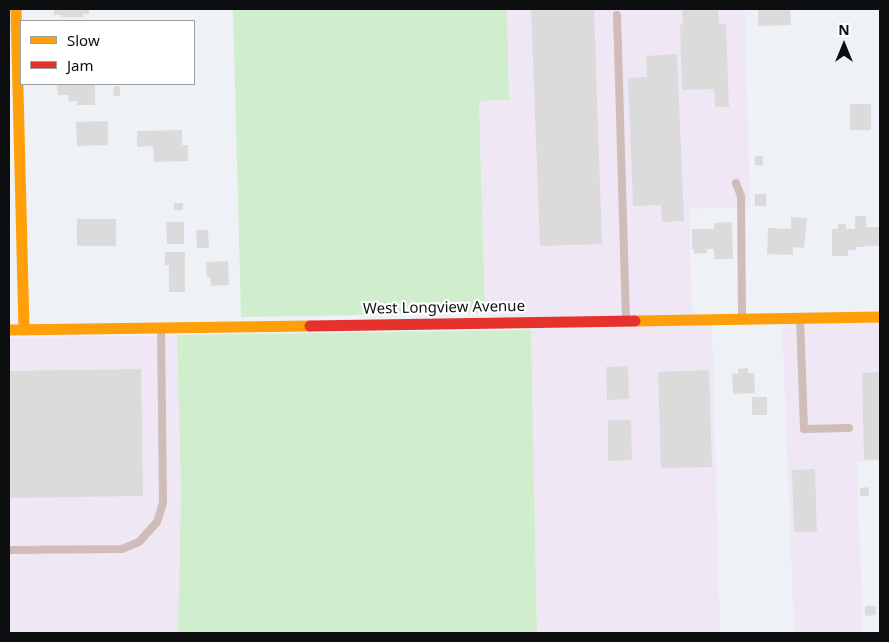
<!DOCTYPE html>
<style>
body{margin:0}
#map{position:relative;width:889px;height:642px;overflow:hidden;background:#eef2f6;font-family:"Noto Sans",sans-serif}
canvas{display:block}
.frame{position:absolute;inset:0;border:10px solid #0c0e10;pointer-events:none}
.legend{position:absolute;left:20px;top:20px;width:175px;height:65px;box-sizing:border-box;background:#fff;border:1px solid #9e9f9f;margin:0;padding:6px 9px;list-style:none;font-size:15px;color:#0c0e10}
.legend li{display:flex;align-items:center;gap:10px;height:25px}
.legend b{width:25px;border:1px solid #9e9f9f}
.north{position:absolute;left:819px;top:20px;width:50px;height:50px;-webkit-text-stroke:4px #fff;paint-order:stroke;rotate:0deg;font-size:14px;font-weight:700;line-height:20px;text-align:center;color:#0c0e10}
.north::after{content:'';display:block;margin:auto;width:18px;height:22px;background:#0c0e10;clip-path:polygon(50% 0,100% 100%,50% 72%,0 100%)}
</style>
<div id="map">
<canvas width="889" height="642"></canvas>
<div class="frame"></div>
<ul class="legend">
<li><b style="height:6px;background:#ff9f0a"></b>Slow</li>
<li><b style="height:6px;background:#e5322d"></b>Jam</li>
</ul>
<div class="north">N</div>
</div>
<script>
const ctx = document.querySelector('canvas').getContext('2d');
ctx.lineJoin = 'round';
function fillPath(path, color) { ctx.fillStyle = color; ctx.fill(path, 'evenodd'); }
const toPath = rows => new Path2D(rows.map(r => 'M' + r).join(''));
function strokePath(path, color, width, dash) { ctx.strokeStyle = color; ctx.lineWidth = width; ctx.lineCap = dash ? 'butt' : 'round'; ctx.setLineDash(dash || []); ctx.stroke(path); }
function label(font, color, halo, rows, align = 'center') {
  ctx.font = font + ' "Noto Sans",sans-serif'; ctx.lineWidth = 4.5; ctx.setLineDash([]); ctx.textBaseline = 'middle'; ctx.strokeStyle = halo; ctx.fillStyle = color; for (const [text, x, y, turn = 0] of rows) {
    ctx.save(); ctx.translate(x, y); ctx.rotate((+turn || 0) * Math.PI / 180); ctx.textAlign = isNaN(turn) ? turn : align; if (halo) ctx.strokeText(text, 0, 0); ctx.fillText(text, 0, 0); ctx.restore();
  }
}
const industrial = toPath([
 [507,9,745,9,750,207,690,209,692,321,712,321,720,633,537,633,531,330,485,313,479,101,509,100],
 [880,319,880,461,857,462,863,633,794,633,782,320],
 [177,335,181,493,178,633,9,633,9,338]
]);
const green = toPath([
 [233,9,507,9,509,100,479,101,485,313,241,317],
 [531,330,537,633,178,633,181,493,177,335]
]);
const building = toPath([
 [54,9,89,9,89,14,83,14,83,17,62,17,62,15,54,15],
 [531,9,594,9,602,244,540,246],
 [682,9,718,9,719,24,726,24,729,107,715,107,714,89,682,90,680,25,683,24],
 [758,9,790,9,791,25,758,26],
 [677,54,684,221,662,222,661,205,633,206,628,78,647,77,646,56],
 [57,84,95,84,95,105,77,105,77,101,69,101,68,95,58,95],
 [114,86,120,87,120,96,113,96],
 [850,104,871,104,871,130,850,130],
 [108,121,108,145,77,146,76,122],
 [182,130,182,145,188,145,188,161,154,162,153,146,137,147,137,131],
 [755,156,763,156,763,165,755,165],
 [755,194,766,194,766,206,755,206],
 [174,203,183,203,183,210,174,210],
 [855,216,866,216,866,227,879,227,879,246,865,246,865,247,856,247,856,250,848,250,848,256,832,256,832,229,838,229,838,224,846,224,846,229,855,229],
 [791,217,807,218,804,248,793,247,793,255,767,254,768,228,791,229],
 [77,219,116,219,116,246,77,246],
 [166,222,184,222,184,244,167,244],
 [732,222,733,259,714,259,714,249,707,249,707,253,694,254,694,249,692,249,692,229,714,229,714,223],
 [196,230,208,230,209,248,197,248],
 [165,252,185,252,185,292,169,292,169,265,165,265],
 [228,261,229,285,211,286,210,277,207,277,206,262],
 [628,366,629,399,607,400,606,367],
 [748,368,748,373,754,373,755,393,733,394,732,374,738,373,738,369],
 [141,369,143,496,9,498,9,371],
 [709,370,712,467,661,468,658,372],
 [880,372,880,459,864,460,862,373],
 [752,397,767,397,767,415,752,415],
 [608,420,631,420,632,460,608,461],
 [815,469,817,532,794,532,792,470],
 [869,487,869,496,860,496,860,488],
 [865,606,876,606,876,615,865,616]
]);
const lane = toPath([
 [617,15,626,320],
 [736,183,741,196,742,317],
 [800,318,804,429,849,428],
 [9,550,122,549,139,542,157,522,163,503,161,329]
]);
const slow = toPath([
 [16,9,24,329],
 [635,321,880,317],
 [9,330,310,326]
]);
const jam = toPath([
 [310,326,635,321]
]);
const streetNames = [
 ["West Longview Avenue",444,308,-1]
];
fillPath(industrial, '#efe8f4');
fillPath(green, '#d0edcd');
fillPath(building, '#dbdbdc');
strokePath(lane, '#d0bcb9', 8);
strokePath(slow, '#ff9f0a', 11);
strokePath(jam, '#e5322d', 11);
label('15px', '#0c0e10', '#fff', streetNames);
</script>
